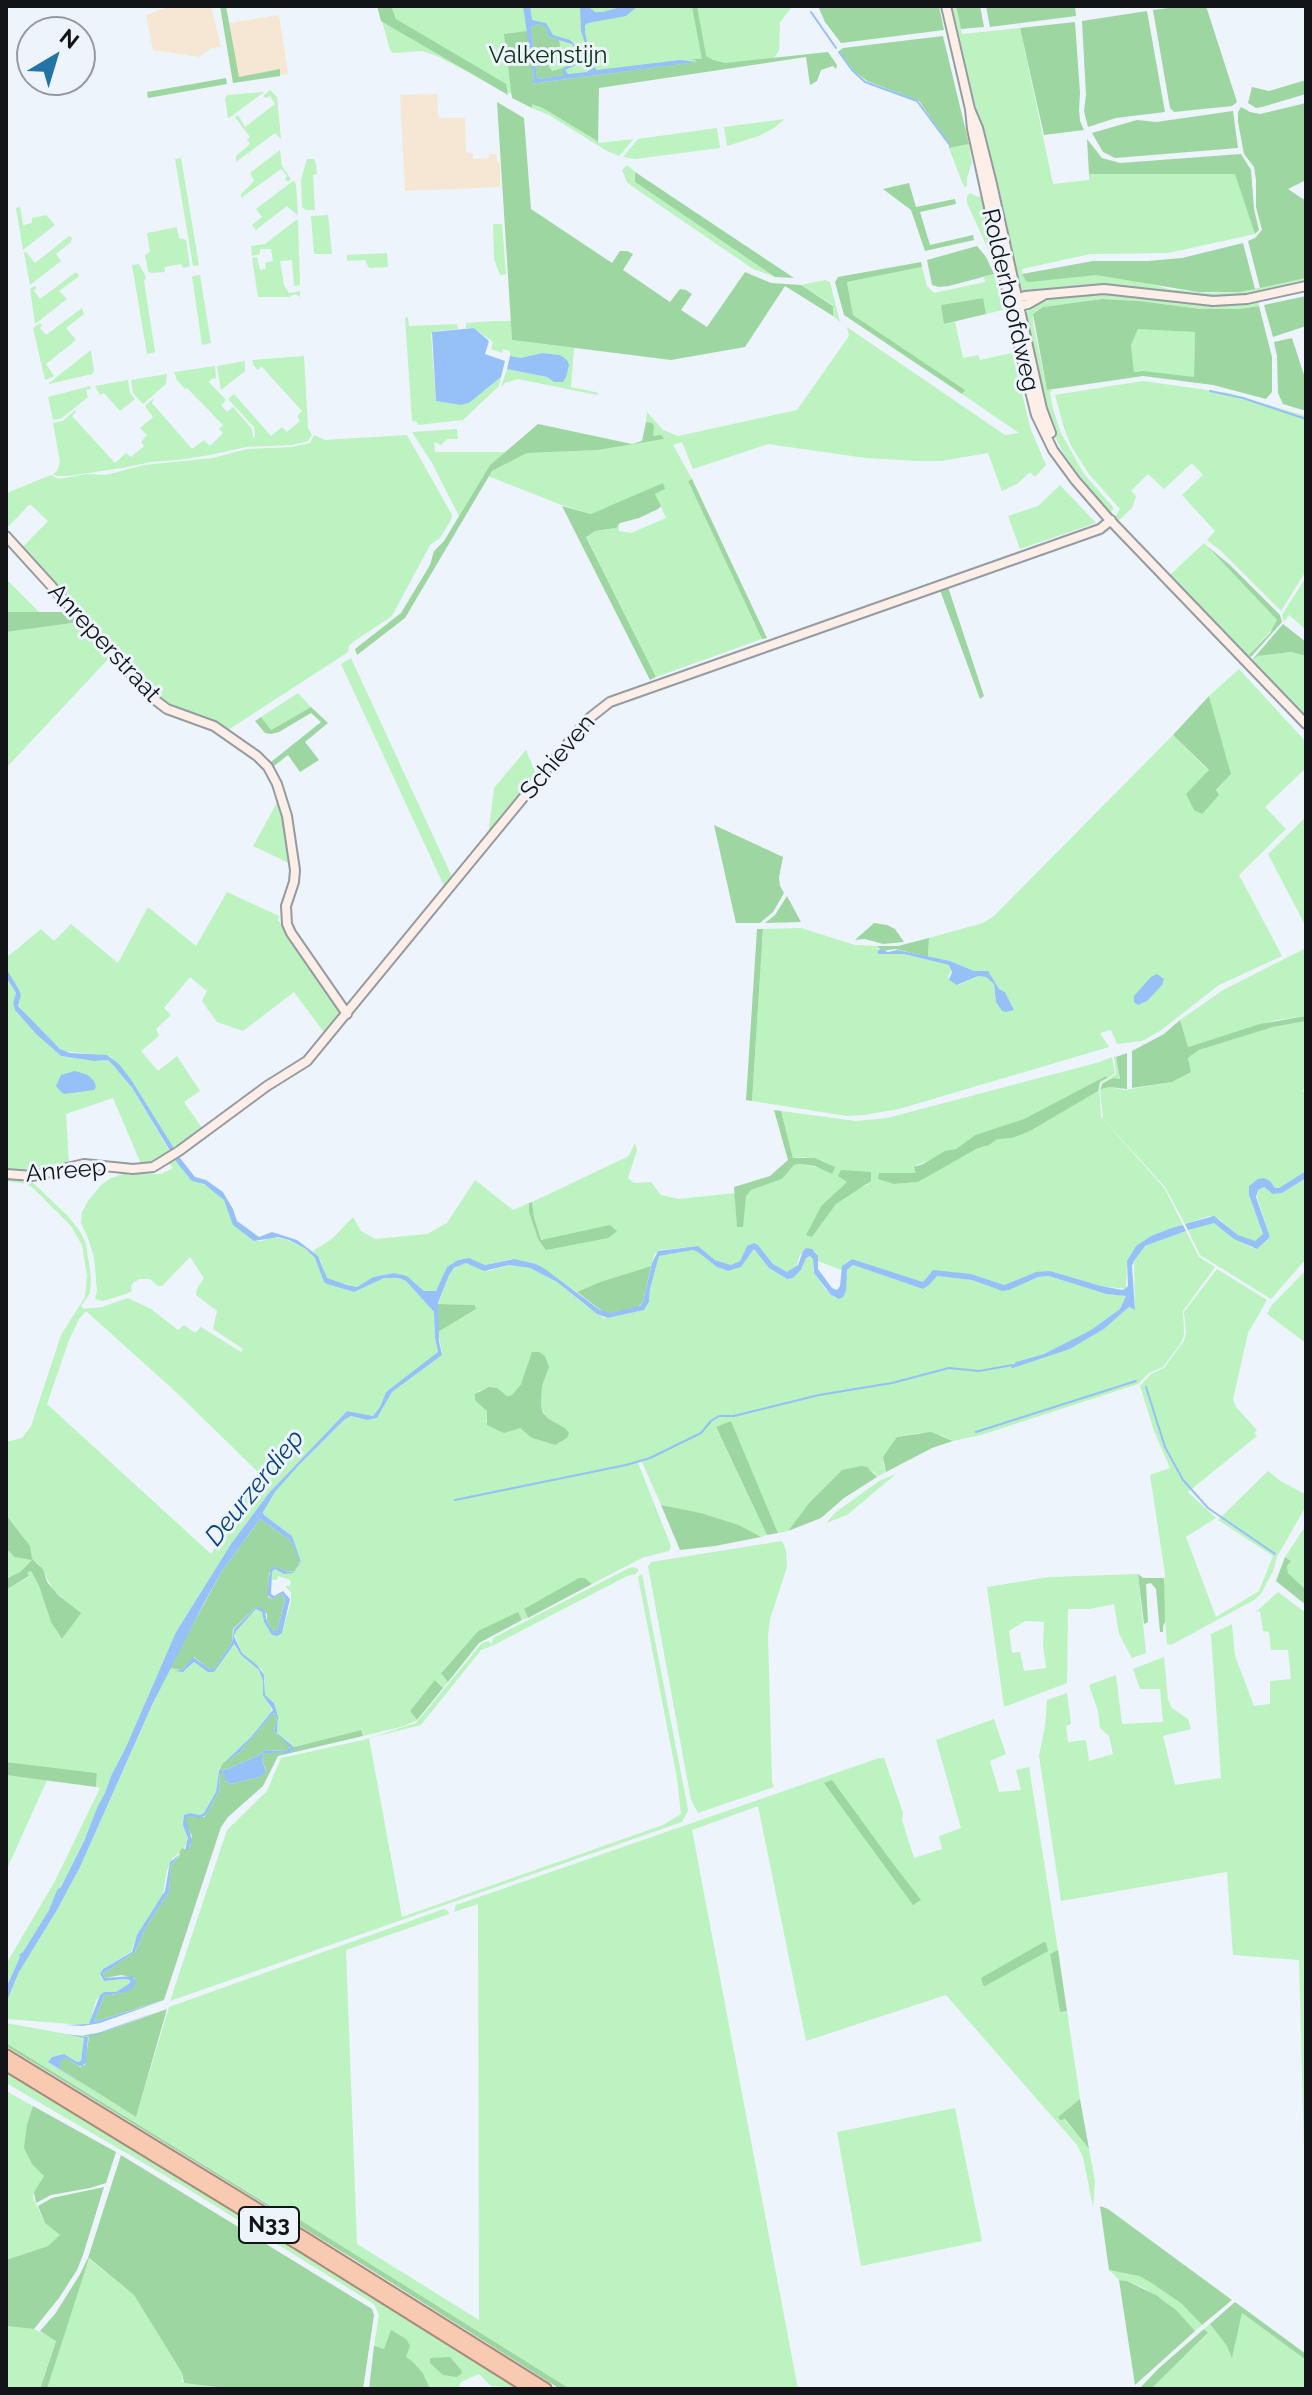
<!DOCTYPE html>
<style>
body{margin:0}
#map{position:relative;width:1312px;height:2395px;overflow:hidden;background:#edf4fb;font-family:Raleway,sans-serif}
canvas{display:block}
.frame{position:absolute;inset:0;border:8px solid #121417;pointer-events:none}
.north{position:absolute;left:16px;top:16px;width:80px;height:80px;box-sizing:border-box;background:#edf4fb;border:2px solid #959aa0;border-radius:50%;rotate:38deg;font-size:22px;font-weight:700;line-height:32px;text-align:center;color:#121417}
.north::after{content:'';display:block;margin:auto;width:28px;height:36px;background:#2373a5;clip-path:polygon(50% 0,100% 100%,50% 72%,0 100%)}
</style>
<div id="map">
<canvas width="1312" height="2395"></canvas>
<div class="frame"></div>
<div class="north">N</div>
</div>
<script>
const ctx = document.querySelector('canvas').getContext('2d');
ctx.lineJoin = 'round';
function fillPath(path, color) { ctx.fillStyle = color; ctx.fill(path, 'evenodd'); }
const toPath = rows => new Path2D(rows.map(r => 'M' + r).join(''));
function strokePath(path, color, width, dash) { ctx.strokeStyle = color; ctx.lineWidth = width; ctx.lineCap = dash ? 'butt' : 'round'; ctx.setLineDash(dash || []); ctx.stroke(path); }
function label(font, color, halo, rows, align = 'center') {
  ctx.font = font + ' Raleway,sans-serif'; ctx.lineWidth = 6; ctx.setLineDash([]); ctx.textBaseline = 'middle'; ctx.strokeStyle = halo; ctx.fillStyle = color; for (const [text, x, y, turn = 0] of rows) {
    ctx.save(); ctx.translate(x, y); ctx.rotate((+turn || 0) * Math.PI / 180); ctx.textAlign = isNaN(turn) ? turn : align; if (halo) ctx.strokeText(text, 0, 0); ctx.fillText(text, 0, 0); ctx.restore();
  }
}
const education = toPath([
 [171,6,211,6,221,47,211,48,200,57,153,50,146,15],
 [279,15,288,74,233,83,223,24],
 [437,94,438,116,441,118,465,118,466,152,473,153,473,159,489,158,489,154,497,154,497,162,500,163,500,187,405,191,400,95]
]);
const green = toPath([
 [378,6,793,6,780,22,779,51,773,59,595,80,598,143,634,139,619,156,607,151,549,115,532,108,531,104,437,56,422,51,393,53,390,50],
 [950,6,956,6,962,34,1020,28,1053,184,1089,180,1089,174,1236,174,1255,234,1168,253,1090,254,1022,269,1023,275,1096,275,1130,279,1169,289,1208,293,1239,292,1306,278,1306,283,1246,296,1216,298,1130,288,1022,292,1019,289],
 [270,90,277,97,281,139,275,133,236,162,236,156,250,144,247,139,250,137,235,117,238,115,245,127,275,104,270,96,266,98,263,96],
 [264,92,229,118,228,118,225,99,227,95],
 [785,119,774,128,759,136,727,146,724,127],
 [717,128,720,148,635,159,623,157,638,139],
 [969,144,972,163,967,178,967,186,964,187,949,148],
 [280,150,282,166,291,179,288,182,285,179,287,176,281,169,241,198,241,194,254,181,250,173],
 [181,158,199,265,193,266,175,159],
 [307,159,314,159,316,164,317,174,313,175,315,210,306,210,302,207,301,180],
 [627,165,635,172,635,182,775,277,753,269,633,187,627,182,622,170],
 [293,181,296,183,298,216,287,206,256,230,252,225,262,217,256,209],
 [970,193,978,197,985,196,998,258,999,273,967,203,967,196],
 [20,207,23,225,32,223,32,218,46,215,55,225,23,250,16,208],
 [328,215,332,254,314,254,311,216],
 [296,220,298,220,300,285,294,286,292,260,280,261,284,285,289,293,300,291,300,297,295,294,289,297,258,297,252,258,257,257,260,270,266,269,265,263,273,261,271,249,260,249,260,254,252,256,251,246,265,244],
 [493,224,502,224,506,274,500,275,494,259],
 [177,227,179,238,186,240,190,266,183,268,181,264,164,267,165,272,151,273,148,271,145,255,150,252,147,233],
 [69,236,72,238,71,242,56,254,61,261,30,285,24,253,26,252,35,263],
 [387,253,388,267,369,268,365,260,347,261,347,255],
 [139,264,146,277,144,281,155,352,147,354,132,265],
 [922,267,927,286,934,293,985,282,984,277,994,274,1003,310,986,314,982,298,941,305,945,324,955,322,963,358,978,355,980,360,1012,353,1031,430,1046,465,1035,477,1030,472,1017,484,1002,491,988,453,941,461,917,461,866,458,768,444,693,469,682,442,673,445,692,479,688,481,762,639,656,677,586,536,595,531,613,529,619,525,619,531,631,533,666,518,655,494,663,484,591,514,559,504,488,476,492,471,527,453,598,450,663,439,653,437,652,423,646,422,647,412,663,430,678,436,797,410,849,336,847,327,1005,435,1019,433,962,394,964,390,853,315,847,282],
 [76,272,79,275,78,277,59,291,67,299,35,324,30,289,34,286,37,288,34,291,40,299],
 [200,275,211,343,202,345,192,276],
 [825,280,830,282,840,322,833,316,833,305,801,285],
 [1100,292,1258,301,1259,306,1239,309,1201,309,1139,301,1102,299,1043,307,1033,314,1033,323,1047,390,1052,390,1050,393,1053,409,1061,433,1084,474,1113,507,1113,510,1109,513,1082,478,1073,471,1057,441,1045,409,1024,319,1028,309,1045,299],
 [82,308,84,314,66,328,76,340,46,364,54,376,45,380,33,328,40,323,42,325,40,328,46,335],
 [408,317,409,326,457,324,458,329,435,331,431,334,436,401,461,405,469,403,501,377,499,386,463,420,418,425,417,422,412,421,405,318],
 [495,321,511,321,512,340,574,348,571,387,599,393,597,395,518,379,505,383,501,387,507,369,547,377,554,382,567,360,560,355,542,353,521,358,510,356,510,351,503,349,502,353,491,349,493,342,474,328,466,328,466,323],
 [1138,328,1195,332,1194,378,1143,371,1134,372,1131,345],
 [91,350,94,371,92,374,49,384,49,383],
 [304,356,308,428,312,435,308,441,292,445,246,447,210,455,178,460,151,462,122,468,68,476,56,476,53,474,57,471,60,462,53,423,63,421,75,410,76,412,72,416,115,463,126,453,131,457,144,446,141,442,147,435,140,428,153,417,145,406,154,398,152,403,192,449,204,440,210,446,223,433,219,429,223,425,187,388,185,389,177,380,174,372,215,366,216,378,211,379,209,382,226,400,221,405,227,412,233,407,252,429,253,438,255,437,254,427,228,399,234,394,271,436,282,427,287,432,300,421,297,416,302,411,261,366,258,370,254,366,252,360],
 [245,361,245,371,221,390,217,366],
 [167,374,166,384,143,404,133,393,131,380],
 [128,380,130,393,135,399,120,411,104,393,100,395,95,386],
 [1143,381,1228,393,1306,416,1306,571,1281,611,1221,551,1207,540,1215,531,1182,495,1203,475,1192,463,1164,489,1148,474,1131,491,1136,496,1132,508,1117,522,1114,519,1120,509,1089,474,1071,446,1064,428,1055,395],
 [90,386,91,389,86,390,88,397,62,418,53,420,48,397],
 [457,429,458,439,447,439,441,445,434,442,435,452,505,452,490,465,459,516,432,463,412,432],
 [314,435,325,440,407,435,452,515,451,520,440,538,430,545,392,616,353,642,349,646,348,652,339,658,228,730,216,722,168,703,159,697,22,548,48,521,30,504,6,529,6,497,9,492,51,475,59,479,86,474,106,475,144,465,213,458,247,449,292,447,310,443],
 [1060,485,1096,523,1020,549,1008,516,1038,506],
 [1204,543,1277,620,1274,627,1249,655,1250,657,1246,657,1169,576],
 [1306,577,1306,630,1289,615,1284,622,1282,615],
 [6,579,39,612,6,612],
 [80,622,111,656,6,768,6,632],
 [1291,652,1306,656,1306,719,1252,663,1253,659,1258,656],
 [351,658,453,879,445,888,341,664],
 [1239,669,1306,742,1306,768,1265,807,1286,829,1239,875,1282,956,1219,985,1160,1031,1142,1041,1117,1044,1111,1030,1100,1033,1109,1047,899,1109,864,1115,847,1116,752,1101,763,929,801,928,855,945,876,946,882,954,904,954,949,965,952,970,948,976,950,981,959,985,978,976,986,977,994,984,996,1002,1002,1011,1014,1010,1005,992,999,989,989,973,974,971,950,961,928,957,929,938,983,923,994,916,1173,735,1209,771,1216,791,1231,774,1209,696],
 [298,693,311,707,271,730,261,717],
 [526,750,536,774,488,836,494,788],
 [279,799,291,864,253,846],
 [1306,817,1306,927,1268,854],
 [227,892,279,916,278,920,340,1008,340,1017,326,1035,294,992,243,1031,217,1022,202,1001,207,991,190,977,164,1008,171,1015,156,1029,159,1036,141,1051,158,1071,177,1056,200,1091,184,1102,202,1128,174,1149,132,1081,110,1056,63,1051,48,1038,18,1006,21,995,6,968,6,958,41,929,54,941,71,924,118,963,148,907,196,946],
 [1306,948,1306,1016,1276,1020,1187,1047,1185,1045,1180,1020,1223,990],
 [6,977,16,993,13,1003,15,1010,35,1033,61,1056,94,1061,108,1060,113,1065,133,1089,170,1152,157,1160,141,1164,113,1098,66,1114,69,1164,27,1173,6,1171],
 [1306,1021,1306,1085,1303,1090,1306,1100,1306,1171,1279,1188,1275,1188,1270,1181,1264,1178,1258,1180,1249,1186,1249,1195,1263,1234,1255,1242,1238,1235,1219,1219,1209,1216,1185,1224,1165,1187,1103,1119,1100,1088,1103,1083,1116,1074,1114,1056,1116,1057,1120,1080,1113,1078,1103,1084,1109,1087,1125,1090,1172,1082,1191,1072,1188,1058,1199,1050,1273,1027],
 [1112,1057,1115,1073,1099,1085,1101,1117,1165,1189,1183,1225,1151,1236,1136,1246,1127,1261,1126,1289,1101,1286,1050,1271,1028,1275,1004,1285,931,1272,923,1282,852,1259,845,1263,841,1270,818,1261,816,1252,806,1248,800,1255,796,1267,787,1272,773,1264,758,1245,754,1243,747,1246,740,1261,731,1265,715,1260,698,1246,660,1250,655,1253,651,1266,600,1282,577,1292,536,1264,511,1259,485,1265,471,1259,460,1259,447,1267,437,1291,424,1291,407,1276,394,1273,373,1277,357,1287,331,1281,326,1277,321,1261,313,1251,333,1238,353,1217,361,1231,375,1239,427,1234,447,1223,475,1180,513,1210,529,1203,535,1231,541,1244,612,1226,541,1240,534,1217,532,1202,627,1157,630,1154,635,1143,637,1150,628,1178,634,1183,651,1182,661,1195,679,1199,735,1193,737,1227,746,1195,751,1190,782,1179,794,1165,800,1164,826,1169,835,1168,823,1161,804,1157,793,1158,781,1111,856,1121,887,1118,1100,1062],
 [1104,1077,1106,1078,1099,1084,1097,1091,1030,1131,997,1138,984,1147,976,1149,953,1161,918,1182,894,1184,880,1173,917,1173,915,1166,956,1149,975,1135,1024,1119],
 [838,1176,869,1184,855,1190,836,1204,812,1237,822,1205,848,1181],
 [174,1158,199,1182,213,1190,224,1200,231,1216,254,1241,262,1241,271,1237,285,1239,306,1249,315,1258,325,1283,354,1292,384,1278,399,1278,406,1281,434,1312,435,1338,438,1353,386,1392,380,1407,373,1416,347,1411,269,1493,231,1544,177,1630,126,1747,111,1776,105,1793,84,1840,61,1887,57,1890,49,1910,23,1952,19,1953,20,1957,6,1988,6,1965,9,1959,55,1881,100,1788,96,1787,97,1773,6,1762,6,1590,29,1577,27,1573,31,1571,39,1586,51,1622,62,1639,80,1613,54,1591,39,1564,32,1560,20,1572,6,1579,6,1549,11,1554,30,1546,6,1515,6,1442,22,1438,31,1426,61,1335,85,1297,87,1276,82,1245,71,1226,34,1189,27,1184,6,1181,6,1176,28,1178,31,1181,69,1217,81,1233,86,1244,91,1277,90,1293,81,1306,83,1309,102,1307,128,1298,151,1309,178,1330,184,1325,195,1333,201,1327,241,1352,243,1349,213,1329,217,1311,196,1295,197,1289,204,1278,190,1257,162,1286,158,1286,150,1279,140,1279,134,1282,131,1286,132,1291,126,1294,103,1301,95,1299,97,1291,94,1257,88,1238,81,1223,82,1212,88,1201,101,1185,111,1178,126,1173,162,1174,173,1168,168,1162],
 [86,1311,177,1393,259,1473,211,1554,47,1404,69,1340,79,1319],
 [1306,1178,1306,1259,1271,1299,1200,1255,1188,1230,1212,1222,1250,1247,1257,1249,1270,1237,1257,1197,1258,1190,1264,1187,1270,1192,1282,1193],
 [1186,1231,1199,1257,1215,1267,1183,1311,1184,1335,1181,1343,1163,1367,1149,1373,1138,1384,981,1435,953,1441,943,1436,919,1433,897,1437,883,1463,886,1472,877,1477,874,1472,860,1466,842,1470,809,1503,788,1531,778,1533,731,1421,716,1428,767,1535,761,1537,739,1525,701,1513,661,1505,642,1462,638,1463,671,1546,669,1551,644,1557,592,1584,585,1578,524,1610,528,1618,522,1620,518,1613,478,1631,441,1672,448,1682,443,1688,436,1680,410,1711,417,1720,404,1726,363,1736,360,1730,294,1747,277,1733,278,1716,274,1703,265,1695,265,1680,262,1670,242,1653,234,1633,256,1609,262,1612,264,1622,274,1636,282,1633,291,1602,291,1593,285,1586,290,1586,291,1583,290,1580,278,1576,277,1580,271,1580,272,1572,275,1569,284,1574,301,1563,292,1536,264,1515,263,1510,275,1492,299,1465,344,1420,351,1416,367,1420,377,1418,392,1392,435,1360,442,1352,438,1332,476,1309,475,1305,438,1304,450,1272,458,1266,466,1263,489,1271,509,1265,530,1268,557,1282,585,1305,604,1318,608,1318,644,1310,649,1302,650,1289,659,1256,693,1250,698,1251,717,1267,728,1271,741,1267,754,1249,769,1268,787,1279,793,1278,801,1270,806,1258,810,1256,813,1258,813,1271,825,1289,835,1298,844,1295,847,1270,853,1265,923,1289,929,1285,936,1276,972,1280,1002,1291,1038,1277,1049,1276,1106,1294,1126,1296,1120,1309,1091,1330,1044,1354,1016,1362,1012,1368,1070,1349,1104,1329,1129,1307,1135,1310,1134,1261,1145,1246],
 [529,1357,542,1386,541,1406,544,1413,549,1419,565,1428,567,1438,555,1445,532,1438,520,1428,486,1422,488,1414,478,1391,494,1387,507,1396,512,1395,521,1384,529,1365],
 [1217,1269,1267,1300,1248,1333,1233,1399,1236,1407,1257,1430,1254,1433,1257,1436,1188,1492,1216,1518,1186,1537,1216,1617,1259,1591,1273,1556,1218,1520,1268,1471,1279,1480,1306,1495,1306,1506,1277,1557,1273,1571,1261,1594,1254,1600,1171,1645,1167,1644,1163,1596,1165,1574,1150,1475,1170,1468,1154,1431,1140,1386,1151,1374,1164,1368,1184,1341,1186,1333,1184,1312],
 [1306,1270,1306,1343,1267,1314,1272,1305],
 [896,1474,847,1515,826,1523,836,1512,879,1481],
 [1306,1525,1306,1590,1288,1573,1287,1566,1291,1561,1285,1557],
 [782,1541,786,1550,787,1567,770,1619,768,1636,772,1781,774,1787,698,1813,691,1800,648,1566,651,1562],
 [634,1567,639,1570,636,1574,627,1576,494,1645,481,1650,421,1725,369,1738,402,1917,663,1825,681,1814,677,1778,638,1577,642,1574,687,1804,688,1811,682,1822,170,2001,227,1830,267,1791,281,1758,363,1740,416,1723,482,1643,488,1641,492,1644,493,1638,629,1568],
 [1138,1574,1146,1653,1132,1658,1119,1634,1114,1604,1090,1609,1068,1609,1067,1683,1004,1707,987,1587,1049,1577],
 [1025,1621,1044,1622,1043,1645,1046,1668,1024,1671,1020,1652,1012,1653,1009,1631],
 [1278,1592,1306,1613,1306,2225,1299,1960,1233,1955,1227,1872,1061,1901,1039,1756,1045,1726,1047,1700,1067,1693,1071,1724,1066,1726,1068,1742,1086,1740,1089,1761,1113,1754,1109,1736,1100,1728,1098,1711,1089,1685,1116,1675,1122,1724,1163,1722,1160,1689,1140,1689,1133,1669,1164,1657,1168,1700,1172,1708,1188,1719,1191,1729,1163,1736,1175,1785,1221,1778,1211,1634,1232,1624,1235,1656,1254,1706,1270,1704,1270,1681,1291,1679,1288,1650,1271,1650,1269,1632,1263,1631,1260,1611,1256,1612],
 [233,1644,241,1655,259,1670,263,1681,263,1692,272,1711,251,1737,219,1768,216,1792,204,1813,200,1815,190,1813,184,1815,188,1841,184,1848,172,1859,167,1870,163,1895,136,1938,131,1952,103,1969,100,1976,104,1981,125,1979,130,1980,130,1983,116,1992,102,1993,96,2000,90,2023,84,2025,6,2019,6,2003,19,1972,57,1910,80,1867,169,1668,185,1671,194,1662,210,1672],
 [994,1719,1006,1754,990,1761,999,1792,1021,1790,1016,1770,1029,1767,1058,1950,1050,1954,1060,2012,1067,2011,1080,2099,1058,2117,1064,2119,1089,2149,1095,2181,1093,2207,1083,2157,1077,2145,946,1995,806,2041,758,1806,692,1830,798,2389,570,2389,289,2213,283,2213,6,2043,6,2023,72,2035,85,2035,81,2061,77,2062,64,2054,52,2057,48,2062,136,2117,169,2007,444,1909,448,1911,449,1914,346,1950,357,2244,479,2320,478,1904,454,1912,456,1905,879,1758,884,1758,903,1813,902,1820,914,1858,942,1849,939,1836,961,1828,936,1740],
 [6,1775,47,1780,6,1871],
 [6,2072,197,2187,521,2389,491,2386,479,2374,461,2382,458,2389,430,2389,423,2373,413,2362,374,2346,379,2315,374,2304,183,2186,6,2083],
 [6,2091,33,2106,27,2124,25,2141,44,2176,34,2192,33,2198,45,2223,60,2235,48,2246,6,2260],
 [955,2108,982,2241,861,2266,837,2132],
 [88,2258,134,2295,182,2373,182,2382,235,2389,47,2389],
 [1109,2270,1140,2276,1150,2282,1182,2304,1202,2325,1195,2331,1166,2302,1144,2288,1127,2281,1119,2280],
 [1242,2313,1306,2360,1306,2389,1151,2389,1208,2334,1204,2329,1210,2324,1227,2346,1232,2356],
 [6,2326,34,2329,56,2340,40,2389,6,2389]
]);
const forest = toPath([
 [220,6,226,6,239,77,280,69,280,76,233,83],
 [377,6,391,6,396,19,506,84,508,95,381,21],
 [692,6,697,6,706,56,713,60,725,63,828,52,837,65,836,69,833,66,821,70,817,81,810,85,806,57,599,88,598,143,596,140,543,108,532,104,532,108,512,98,504,34,528,31,534,80,530,84,697,62,695,60,690,59,702,59],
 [818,6,939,6,944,30,841,43,825,22],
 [956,6,980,6,984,27,961,29],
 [986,6,1075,6,1076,16,990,27],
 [1184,6,1206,6,1237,102,1232,106,1174,112,1170,108,1153,10],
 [1147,11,1165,112,1116,118,1088,127,1084,111,1086,95,1082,21],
 [1075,22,1080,93,1079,110,1080,121,1084,130,1044,135,1020,28],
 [539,24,546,28,549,37,559,40,560,46,549,66,552,71,563,68,563,75,539,79,537,77,531,27],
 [943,36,969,144,949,148,949,144,919,101,867,81,854,71,839,51,843,48],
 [226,78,227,84,148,98,147,92],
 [1306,80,1306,94,1262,107,1256,108,1248,103,1252,87,1269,91],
 [497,102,524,118,531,209,612,263,620,251,627,251,633,254,623,270,670,302,680,289,686,290,692,294,681,310,707,327,745,272,771,283,801,285,833,306,833,316,785,286,745,347,671,360,512,340],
 [1306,103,1306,180,1288,189,1306,201,1306,278,1260,288,1248,241,1255,238,1262,230,1256,207,1256,180,1254,167,1244,154,1238,122,1238,112,1241,107,1250,112,1260,114],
 [1233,111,1238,148,1115,158,1103,152,1092,133,1137,120,1156,122],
 [1087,139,1102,158,1120,163,1241,154,1251,170,1254,209,1259,230,1255,234,1235,174,1089,174],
 [635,172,794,278,775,277,635,182],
 [909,183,916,207,955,199,956,204,920,212,930,245,973,235,974,240,925,251,911,210,883,189],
 [1243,243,1255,289,1239,292,1198,292,1096,275,1029,282,1026,281,1022,274,1093,261,1148,261,1182,258],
 [977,246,986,257,994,274,949,286,939,287,932,285,927,260],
 [921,262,922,267,847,282,853,315,965,390,962,394,844,315,835,282,838,277],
 [1306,296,1306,326,1273,337,1264,305],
 [983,298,986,314,944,324,941,305],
 [1102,299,1139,301,1201,309,1239,309,1259,306,1272,357,1272,392,1266,399,1213,385,1143,376,1047,390,1033,314,1043,307],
 [1138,329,1195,332,1194,377,1143,371,1134,372,1131,345],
 [1292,338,1306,381,1306,411,1283,404,1278,393,1277,356,1274,342],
 [646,422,652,423,654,426,653,436,661,435,664,439,598,450,527,453,492,471,405,618,357,655,355,649,401,613,430,565,434,551,444,541,490,465,538,424,632,444,642,441],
 [692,479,767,638,762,639,688,481],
 [663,483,665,489,655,494,661,506,658,509,639,518,620,523,616,528,595,531,586,537,656,677,650,680,562,506,591,514],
 [1207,546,1230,565,1280,615,1282,622,1251,657,1249,655,1270,633,1277,620],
 [948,587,984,696,980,699,940,590],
 [6,612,70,612,80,622,6,632],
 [1283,624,1306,642,1306,656,1291,652,1258,656,1253,659],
 [1209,696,1231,774,1216,790,1219,795,1202,814,1194,810,1186,794,1209,770,1173,735],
 [311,707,328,723,305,742,319,760,300,772,288,755,274,766,271,762,321,722,311,713,279,732,271,734,265,733,255,721,261,717,271,730],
 [714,825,783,857,779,877,780,886,784,893,773,912,760,923,736,923],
 [787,896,801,922,765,923,775,915],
 [874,923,887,925,895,929,904,942,883,944,865,939,855,940],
 [757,929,763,929,752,1101,746,1100],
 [929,938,928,957,895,949,883,951,876,946,898,946],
 [1306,1016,1306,1021,1273,1027,1199,1050,1188,1058,1191,1072,1172,1082,1132,1088,1132,1051,1164,1034,1180,1020,1188,1047,1260,1024],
 [1127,1053,1127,1089,1109,1087,1101,1089,1102,1084,1113,1078,1120,1079,1116,1057],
 [1104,1077,1108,1077,1100,1082,1098,1091,1030,1131,1012,1138,997,1139,989,1145,976,1149,918,1182,894,1184,878,1179,879,1173,916,1173,914,1167,923,1164,945,1151,956,1149,975,1135,1024,1119],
 [774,1110,781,1111,793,1158,815,1158,835,1167,832,1174,815,1166,800,1164,794,1165,782,1179,751,1190,746,1196,743,1227,737,1227,734,1187,770,1176,788,1160],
 [841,1170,871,1172,871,1181,836,1204,812,1237,806,1235,822,1205,847,1182,838,1176],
 [532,1202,534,1217,541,1240,610,1225,617,1231,608,1238,546,1250,538,1239,529,1212,529,1203],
 [651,1266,643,1302,637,1308,606,1314,577,1292,600,1282],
 [438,1304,475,1305,476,1309,438,1332],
 [532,1352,539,1352,545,1356,549,1367,542,1386,541,1405,543,1413,549,1419,565,1428,569,1433,567,1438,555,1445,532,1438,520,1428,504,1433,487,1425,487,1411,475,1400,475,1394,489,1387,497,1388,507,1396,512,1395,521,1384],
 [731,1421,778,1533,767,1535,716,1427],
 [931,1432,953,1441,932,1448,886,1472,883,1457,897,1437],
 [860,1466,867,1467,877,1477,844,1498,821,1518,788,1531,809,1503,842,1470],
 [661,1505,701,1513,739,1525,761,1537,715,1546,680,1550],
 [6,1515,30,1546,32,1559,43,1569,47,1582,58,1595,81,1613,62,1639,51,1622,39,1586,31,1571,27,1573,29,1576,6,1590,6,1579,20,1572,32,1560,15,1557,6,1549],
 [260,1519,290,1540,300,1561,294,1571,285,1571,275,1566,269,1573,268,1597,273,1599,282,1594,285,1600,277,1631,274,1631,267,1622,267,1614,257,1606,233,1629,232,1642,214,1669,210,1669,194,1657,182,1670,169,1668,222,1571],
 [1285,1557,1291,1561,1287,1566,1288,1573,1306,1590,1306,1605,1276,1581],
 [1138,1574,1143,1578,1164,1578,1165,1622,1163,1626,1163,1632,1160,1632,1156,1589,1151,1583,1146,1584,1148,1622,1144,1624],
 [579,1578,585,1578,592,1584,528,1618,524,1609],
 [518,1612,522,1620,479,1643,448,1682,441,1673,478,1631],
 [435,1680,443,1688,417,1720,410,1711],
 [273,1714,275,1714,277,1717,274,1731,290,1746,291,1749,285,1751,265,1750,259,1755,228,1769,219,1770,223,1763,239,1753],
 [361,1730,363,1736,278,1756,263,1786,228,1817,221,1827,164,2000,94,2022,104,1996,123,1993,135,1978,121,1975,105,1978,103,1974,135,1952,146,1927,169,1892,171,1865,180,1855,179,1853,182,1848,187,1850,190,1846,192,1836,186,1824,186,1819,188,1816,204,1817,206,1815,219,1791,220,1773,224,1773,227,1782,230,1784,260,1777,266,1771,262,1760,264,1753,291,1753,294,1747],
 [6,1762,97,1773,96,1787,6,1775],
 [832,1780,894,1865,921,1900,913,1905,824,1783],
 [1044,1942,1046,1943,1048,1951,985,1986,983,1985,981,1978],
 [1058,1950,1067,2011,1060,2012,1050,1954],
 [167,2009,136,2117,60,2069,60,2062,65,2057,80,2067,85,2065,89,2036,84,2037,85,2035,103,2032],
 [6,2043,282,2213,289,2213,570,2389,560,2389,352,2258,6,2046],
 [1080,2099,1089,2149,1065,2119,1060,2120,1058,2117],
 [33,2106,116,2152,106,2183,90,2188,51,2195,36,2203,34,2192,44,2176,32,2164,24,2148,27,2124],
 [121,2155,372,2309,374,2315,363,2389,286,2389,266,2387,266,2389,235,2389,184,2383,182,2373,134,2295,89,2258,47,2389,40,2389,56,2341,40,2331,55,2314,79,2276,88,2258],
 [104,2187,83,2255,77,2270,59,2298,34,2329,6,2326,6,2260,48,2246,60,2235,45,2223,38,2206,52,2198],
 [1100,2206,1108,2209,1232,2300,1202,2325,1182,2304,1150,2282,1139,2276,1109,2270],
 [1119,2280,1127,2281,1156,2295,1176,2310,1195,2331,1135,2385],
 [1235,2302,1306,2354,1306,2360,1242,2313,1232,2358,1227,2346,1210,2324],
 [1204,2329,1208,2333,1151,2389,1139,2389,1159,2368],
 [391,2330,406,2339,410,2346,406,2357,413,2362,423,2373,430,2389,369,2389,374,2346,384,2349],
 [450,2357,461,2370,462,2373,457,2377,443,2375,430,2363,430,2358]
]);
const water = toPath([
 [523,6,530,6,532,20,546,23,553,35,570,40,578,48,581,58,574,66,565,70,568,74,587,72,590,69,589,55,581,31,580,6,588,6,595,12,603,12,624,6,638,6,626,16,588,23,585,25,585,33,593,66,597,70,680,60,697,62,529,84,534,80],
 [539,24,546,28,549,37,572,44,578,54,576,62,563,68,563,75,539,79,537,77,531,27],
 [474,328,489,341,485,354,505,361,501,377,469,403,461,405,436,401,432,332],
 [542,353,560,355,567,360,569,365,566,377,563,382,554,382,547,377,507,369,510,356,521,358],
 [880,949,888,952,897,950,950,961,974,971,988,971,999,989,1005,992,1014,1010,1006,1012,1002,1011,996,1002,994,984,986,977,978,976,957,985,949,980,952,972,949,965,904,954,879,954,877,952],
 [6,968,19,990,21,995,18,1006,60,1049,70,1053,107,1055,119,1064,132,1081,180,1158,195,1177,206,1180,223,1192,233,1209,237,1221,259,1237,272,1232,297,1240,318,1256,327,1278,347,1285,357,1287,373,1277,394,1273,407,1276,424,1291,436,1291,447,1267,458,1260,469,1258,485,1265,514,1259,536,1264,545,1269,600,1310,610,1313,640,1306,643,1302,652,1263,658,1251,698,1246,715,1260,731,1265,740,1261,747,1246,754,1243,758,1245,773,1264,787,1272,798,1265,803,1251,806,1248,812,1249,818,1256,818,1269,832,1288,837,1290,840,1286,842,1266,852,1259,923,1282,933,1270,971,1274,1004,1285,1036,1272,1050,1271,1101,1286,1123,1290,1128,1286,1127,1261,1136,1246,1151,1236,1172,1228,1183,1225,1186,1231,1145,1246,1134,1261,1132,1266,1135,1310,1129,1307,1104,1329,1070,1349,1013,1368,1011,1368,1016,1362,1044,1354,1091,1330,1120,1309,1126,1296,1106,1294,1049,1276,1038,1277,1009,1290,1002,1291,972,1280,937,1276,929,1285,923,1289,853,1265,847,1270,846,1291,843,1297,839,1299,831,1295,814,1273,813,1259,810,1256,806,1258,801,1270,793,1278,787,1279,769,1268,754,1249,741,1267,728,1271,717,1267,698,1252,693,1250,659,1256,650,1289,649,1302,644,1310,608,1318,597,1314,557,1282,530,1268,509,1265,484,1271,466,1263,454,1268,449,1275,438,1303,439,1341,442,1355,392,1392,377,1418,367,1420,351,1416,344,1420,299,1465,275,1492,263,1512,264,1515,292,1536,301,1562,293,1573,284,1574,275,1569,272,1572,271,1594,274,1596,283,1591,290,1599,282,1633,277,1636,272,1635,264,1622,262,1612,256,1609,236,1631,234,1636,242,1653,257,1665,264,1675,265,1695,274,1703,278,1716,277,1733,295,1748,305,1746,294,1748,291,1753,264,1753,262,1760,266,1772,260,1777,230,1784,225,1780,224,1773,220,1773,219,1791,206,1815,200,1818,189,1816,186,1819,192,1840,188,1850,185,1850,188,1838,183,1825,184,1815,190,1813,200,1815,204,1813,216,1792,219,1770,228,1769,259,1755,265,1750,285,1751,291,1748,274,1731,277,1717,274,1713,239,1753,224,1763,251,1737,273,1710,263,1695,263,1681,259,1670,241,1655,234,1644,214,1672,208,1672,194,1662,183,1672,175,1671,183,1669,193,1657,210,1669,214,1669,232,1642,234,1629,257,1606,265,1611,267,1622,274,1631,277,1631,285,1600,282,1594,273,1599,267,1595,270,1570,275,1566,285,1571,293,1572,300,1562,290,1540,260,1519,222,1571,204,1603,153,1703,80,1867,57,1910,19,1972,6,2003,6,1988,20,1957,19,1954,23,1952,49,1910,57,1890,61,1887,84,1841,98,1806,105,1793,111,1776,126,1747,176,1632,231,1544,269,1493,347,1411,373,1416,380,1407,386,1392,438,1352,435,1338,434,1312,406,1281,399,1278,384,1278,354,1292,327,1284,324,1282,315,1258,306,1249,289,1240,278,1237,254,1241,233,1225,224,1200,204,1184,192,1181,178,1164,133,1089,113,1065,108,1060,94,1061,61,1056,35,1033,15,1010,13,1003,16,993,6,977],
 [1157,974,1164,979,1162,985,1147,1001,1138,1005,1134,1002,1134,996,1151,977],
 [75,1071,88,1075,94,1081,96,1087,94,1090,64,1094,60,1091,56,1086,61,1075],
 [1306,1171,1306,1178,1282,1193,1273,1194,1264,1187,1258,1190,1256,1197,1270,1237,1257,1249,1234,1239,1214,1223,1188,1230,1185,1224,1214,1216,1238,1235,1255,1241,1263,1234,1249,1195,1249,1186,1258,1179,1264,1178,1270,1181,1275,1188,1279,1188],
 [180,1854,171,1865,169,1892,146,1927,135,1952,103,1974,105,1978,132,1976,136,1981,134,1987,123,1993,104,1996,94,2022,162,2001,100,2023,83,2026,65,2025,89,2024,100,1995,104,1992,116,1992,130,1983,130,1980,125,1979,104,1981,100,1974,103,1969,132,1952,137,1935,165,1891,170,1862],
 [159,2011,88,2038,86,2062,83,2066,79,2066,66,2058,60,2062,60,2069,106,2099,48,2062,52,2057,64,2054,77,2062,81,2061,84,2038,66,2034,87,2037]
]);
const stream = toPath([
 [811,12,836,48],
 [839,52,852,70,865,82,917,101,949,144],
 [1210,391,1243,398,1306,419],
 [1146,1387,1165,1447,1183,1480,1208,1508,1275,1554],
 [976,1432,1136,1381],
 [455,1500,626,1465,650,1458,701,1433,711,1421,719,1416,734,1416,819,1395,892,1383,949,1368,979,1371,1013,1365]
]);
const secondary = toPath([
 [946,6,970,109,978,128,992,184,1042,409,1051,433],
 [970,109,972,129,1022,359,1036,415,1053,450,1075,480,1108,518,1306,724],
 [1014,299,1025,296,1104,289,1213,301,1247,299,1306,286],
 [1014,304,1019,306,1028,304,1042,296],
 [6,536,154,699,167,709,214,726,257,756,268,767,277,784,287,816,295,870,294,882,286,906,287,924,291,933,347,1014],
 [6,1174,33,1176,84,1164,133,1169,153,1167,179,1151,267,1086,307,1061,587,720,610,702,1100,529,1111,520]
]);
const highway = toPath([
 [6,2055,305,2238,546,2389],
 [6,2065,300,2245,530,2389]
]);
const shields = [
 [269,2225,60]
];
const shieldNames = [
 ["N33",269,2225]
];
const parkNames = [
 ["Valkenstijn",548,56]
];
const streetNames = [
 ["Rolderhoofdweg",1010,300,77],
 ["Anreperstraat",104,643,47],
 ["Schieven",558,757,-50],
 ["Anreep",66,1171,-5]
];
const waterNames = [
 ["Deurzerdiep",255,1488,-51]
];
fillPath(education, '#f5e7d3');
fillPath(green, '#bdf2c1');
fillPath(forest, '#9dd6a1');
fillPath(water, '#95c0f8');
strokePath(stream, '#95c0f8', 2);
strokePath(secondary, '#959ba2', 12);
strokePath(highway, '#a88a7c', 14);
strokePath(secondary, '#fdefe8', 8);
strokePath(highway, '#f8cab2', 10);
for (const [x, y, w] of shields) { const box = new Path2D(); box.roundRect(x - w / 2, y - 18, w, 36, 6); ctx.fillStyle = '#edf4fb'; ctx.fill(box); strokePath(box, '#121417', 2); }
label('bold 22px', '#121417', null, shieldNames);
label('24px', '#093211', '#edf4fb', parkNames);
label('24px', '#121417', '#edf4fb', streetNames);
label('italic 26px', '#064283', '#edf4fb', waterNames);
</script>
